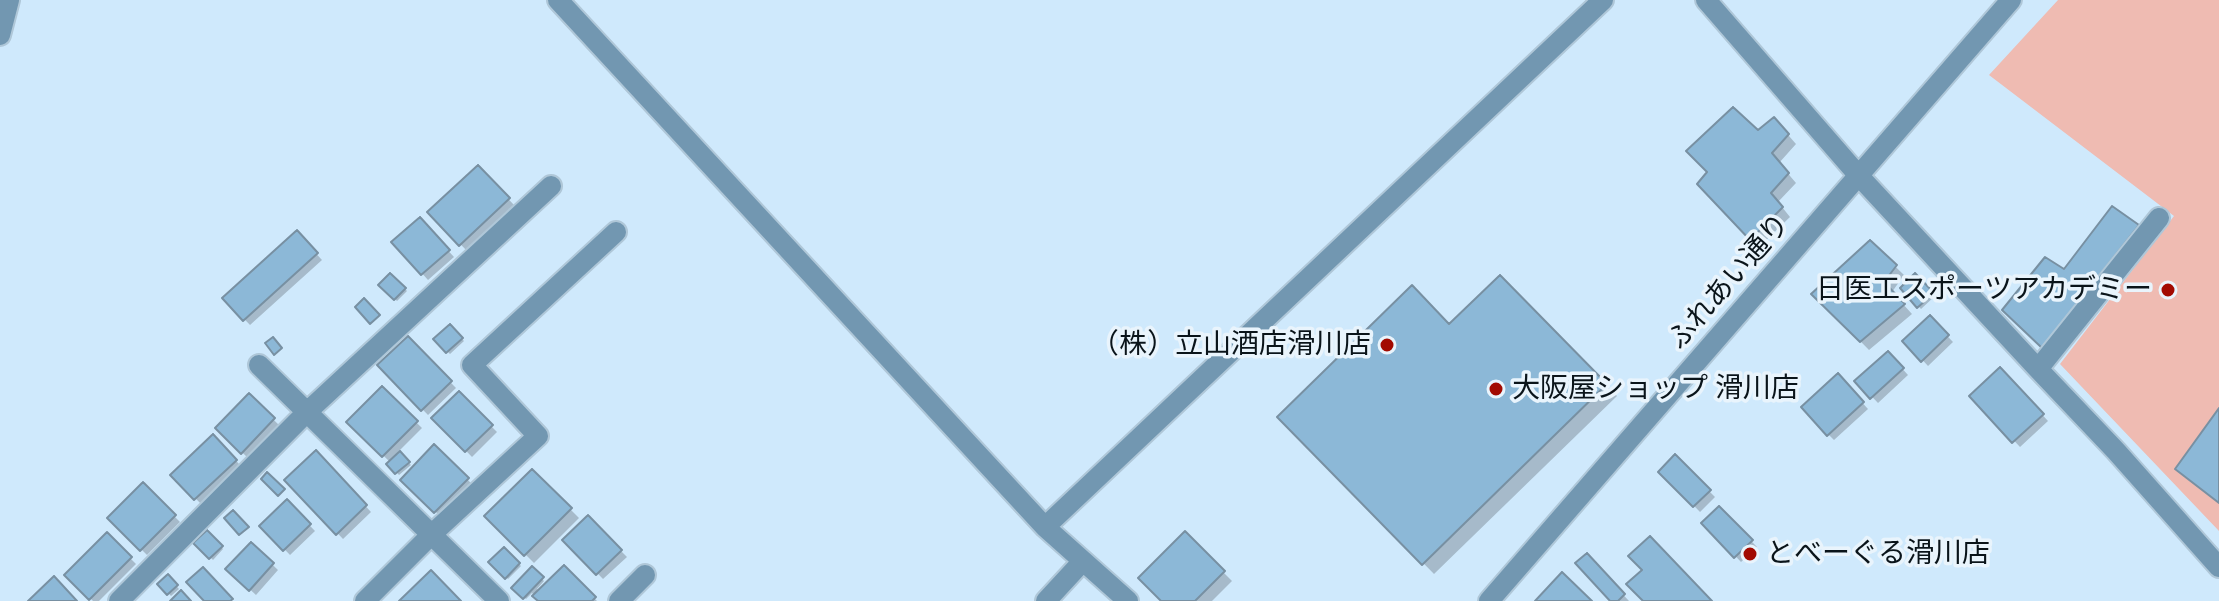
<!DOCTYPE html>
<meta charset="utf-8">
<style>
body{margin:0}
canvas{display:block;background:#cfe9fc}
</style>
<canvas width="2219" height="601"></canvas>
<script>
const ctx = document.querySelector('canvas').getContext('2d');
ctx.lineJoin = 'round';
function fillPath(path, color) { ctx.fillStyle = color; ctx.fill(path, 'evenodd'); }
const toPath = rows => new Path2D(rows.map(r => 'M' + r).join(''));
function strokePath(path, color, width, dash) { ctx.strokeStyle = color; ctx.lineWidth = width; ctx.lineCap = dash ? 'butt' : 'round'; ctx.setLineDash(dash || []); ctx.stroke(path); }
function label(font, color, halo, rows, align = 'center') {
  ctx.font = font + ' "Roboto Serif","Noto Sans JP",serif'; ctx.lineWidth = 7; ctx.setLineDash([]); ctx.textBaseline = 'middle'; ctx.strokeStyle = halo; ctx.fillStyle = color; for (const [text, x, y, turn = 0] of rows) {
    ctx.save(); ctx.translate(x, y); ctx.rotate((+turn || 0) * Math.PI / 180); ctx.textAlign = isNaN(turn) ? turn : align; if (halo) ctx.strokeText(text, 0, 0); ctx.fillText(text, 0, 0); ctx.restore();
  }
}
const green = toPath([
 [2058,0,2219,0,2219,531,2060,364,2174,216,1989,75]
]);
const shadow = toPath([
 [1782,128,1796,144,1779,163,1796,183,1778,202,1790,217,1759,247,1700,184,1758,133],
 [478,167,514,205,466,250,430,212],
 [420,220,454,257,428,280,394,242],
 [2137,227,2146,235,2052,355,2005,309],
 [297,233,322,260,250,325,224,298],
 [1870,242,1904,275,1892,292,1912,314,1869,350,1814,294],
 [390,275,407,291,397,301,381,285],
 [1915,275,1935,296,1921,309,1902,288],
 [1500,277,1617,396,1434,574,1280,417,1449,327],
 [1930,318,1953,342,1928,366,1905,341],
 [450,327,464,341,450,354,436,340],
 [408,339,456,388,428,415,380,366],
 [1888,353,1908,375,1878,403,1857,381],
 [2000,369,2048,421,2020,447,1972,396],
 [1838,376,1868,409,1834,440,1828,434],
 [382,389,422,428,398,452,411,465,399,475,389,464,391,463,349,422],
 [459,394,497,432,472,457,434,418],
 [249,396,279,425,248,458,217,428],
 [213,437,241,466,201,504,173,475],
 [434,447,473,485,441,517,403,480],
 [316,453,371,512,343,539,287,480],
 [1675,457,1715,497,1700,512,1661,472],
 [532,471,579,518,534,563,487,516],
 [143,485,180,522,147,555,110,518],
 [287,502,315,531,290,555,262,526],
 [1719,508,1757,547,1741,562,1704,523],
 [588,518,627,557,603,579,565,540],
 [207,532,223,549,213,560,196,543],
 [1185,534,1232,581,1212,601,1164,601],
 [107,535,136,564,99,601,93,601,67,575],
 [251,544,278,570,256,595,228,569],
 [504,550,521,566,508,579,491,562],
 [1587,556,1629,601,1613,601],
 [564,568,597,601,540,601,532,593,526,599,514,588,532,569,544,581,537,589,540,591],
 [168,577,179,589,171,596,160,584]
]);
const building = toPath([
 [1733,107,1758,130,1774,117,1789,134,1772,153,1789,173,1771,193,1783,207,1750,240,1697,184,1707,172,1686,151,1733,107],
 [478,165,510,198,459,246,427,212,478,165],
 [2112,206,2139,225,2042,348,2002,310,2045,257,2064,269,2112,206],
 [420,217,450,250,421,275,391,242,420,217],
 [297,230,318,253,243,321,222,298,297,230],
 [1870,240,1897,265,1884,282,1905,304,1860,342,1811,294,1870,240],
 [390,273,406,288,394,300,378,285,390,273],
 [1915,273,1934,293,1917,308,1900,288,1915,273],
 [1500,275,1607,384,1422,565,1277,417,1412,285,1449,324,1500,275],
 [364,298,380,315,370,324,355,307,364,298],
 [1930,315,1949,335,1921,362,1902,341,1930,315],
 [450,324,463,338,446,353,433,339,450,324],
 [408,336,452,381,421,411,377,365,408,336],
 [273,337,282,348,274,355,265,343,273,337],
 [1888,351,1904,368,1870,399,1854,381,1888,351],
 [2000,367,2044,414,2012,443,1969,396,2000,367],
 [1838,373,1864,402,1827,436,1801,407,1838,373],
 [382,386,418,421,382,457,346,422,382,386],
 [459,391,493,425,465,452,431,418,459,391],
 [249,393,275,418,241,454,215,428,249,393],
 [2219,408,2219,503,2175,469,2219,408],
 [213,434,237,460,194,500,170,475,213,434],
 [434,444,469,478,434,513,400,480,434,444],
 [316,450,367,505,336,535,284,480,316,450],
 [400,451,410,462,395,474,386,464,400,451],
 [1675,454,1711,490,1693,507,1658,472,1675,454],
 [532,469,572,508,524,556,484,516,532,469],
 [267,472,285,489,278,496,261,479,267,472],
 [143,482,176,515,140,551,107,518,143,482],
 [287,499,311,524,283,551,259,526,287,499],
 [1719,506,1753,540,1734,558,1701,523,1719,506],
 [233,510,249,527,239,535,224,518,233,510],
 [588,515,622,550,596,575,562,540,588,515],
 [207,530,223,546,209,559,193,543,207,530],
 [1185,531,1225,571,1195,601,1161,601,1138,578,1185,531],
 [107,532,132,557,89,600,64,575,107,532],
 [1650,536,1712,601,1643,601,1626,584,1642,570,1628,556,1650,536],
 [251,542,274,563,249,591,225,569,251,542],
 [504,547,520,563,505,579,488,562,504,547],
 [1587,553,1625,594,1618,601,1610,601,1575,563,1587,553],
 [564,565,596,597,592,601,538,601,532,596,564,565],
 [532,566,544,577,523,599,511,588,532,566],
 [203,567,233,599,230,601,204,601,186,582,203,567],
 [431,570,461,601,399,601,431,570],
 [1562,572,1592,601,1535,601,1562,572],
 [168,574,178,585,167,595,157,584,168,574],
 [54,576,77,601,28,601,54,576],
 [181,590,191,601,170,601,181,590]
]);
const minor = toPath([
 [558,0,1045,527,1128,601],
 [1706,0,1859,176,2038,369,2116,451,2219,567],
 [0,35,9,0],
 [259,365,499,601],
 [2038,369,2159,218],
 [1045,527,1603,0],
 [119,601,307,412,551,186],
 [365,601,431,535,538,436,472,365,616,232],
 [619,601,645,575],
 [1046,601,1082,562],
 [1489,601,2011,0]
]);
const markers = [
 [2168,290,8,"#a20a01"],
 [1387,345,8,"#a20a01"],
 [1496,389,8,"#a20a01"],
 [1750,554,8,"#a20a01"]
];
const streetNames = [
 ["ふれあい通り",1729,282,-49]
];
const poiNames = [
 ["日医工スポーツアカデミー",2152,290],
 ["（株）立山酒店滑川店",1371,345],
 ["大阪屋ショップ 滑川店",1512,389,"left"],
 ["とべーぐる滑川店",1766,554,"left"]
];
fillPath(green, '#efbbb2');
fillPath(shadow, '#0003');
fillPath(building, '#8cb8d7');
strokePath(building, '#7890a2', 2);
strokePath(minor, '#afc7d8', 24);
strokePath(minor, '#7297b1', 20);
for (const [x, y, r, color] of markers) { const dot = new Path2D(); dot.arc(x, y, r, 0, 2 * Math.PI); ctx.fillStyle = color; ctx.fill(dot); strokePath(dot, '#e9f4fc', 3); }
label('28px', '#0a141a', '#e9f4fc', streetNames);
label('28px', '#0a141a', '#e9f4fc', poiNames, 'right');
</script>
